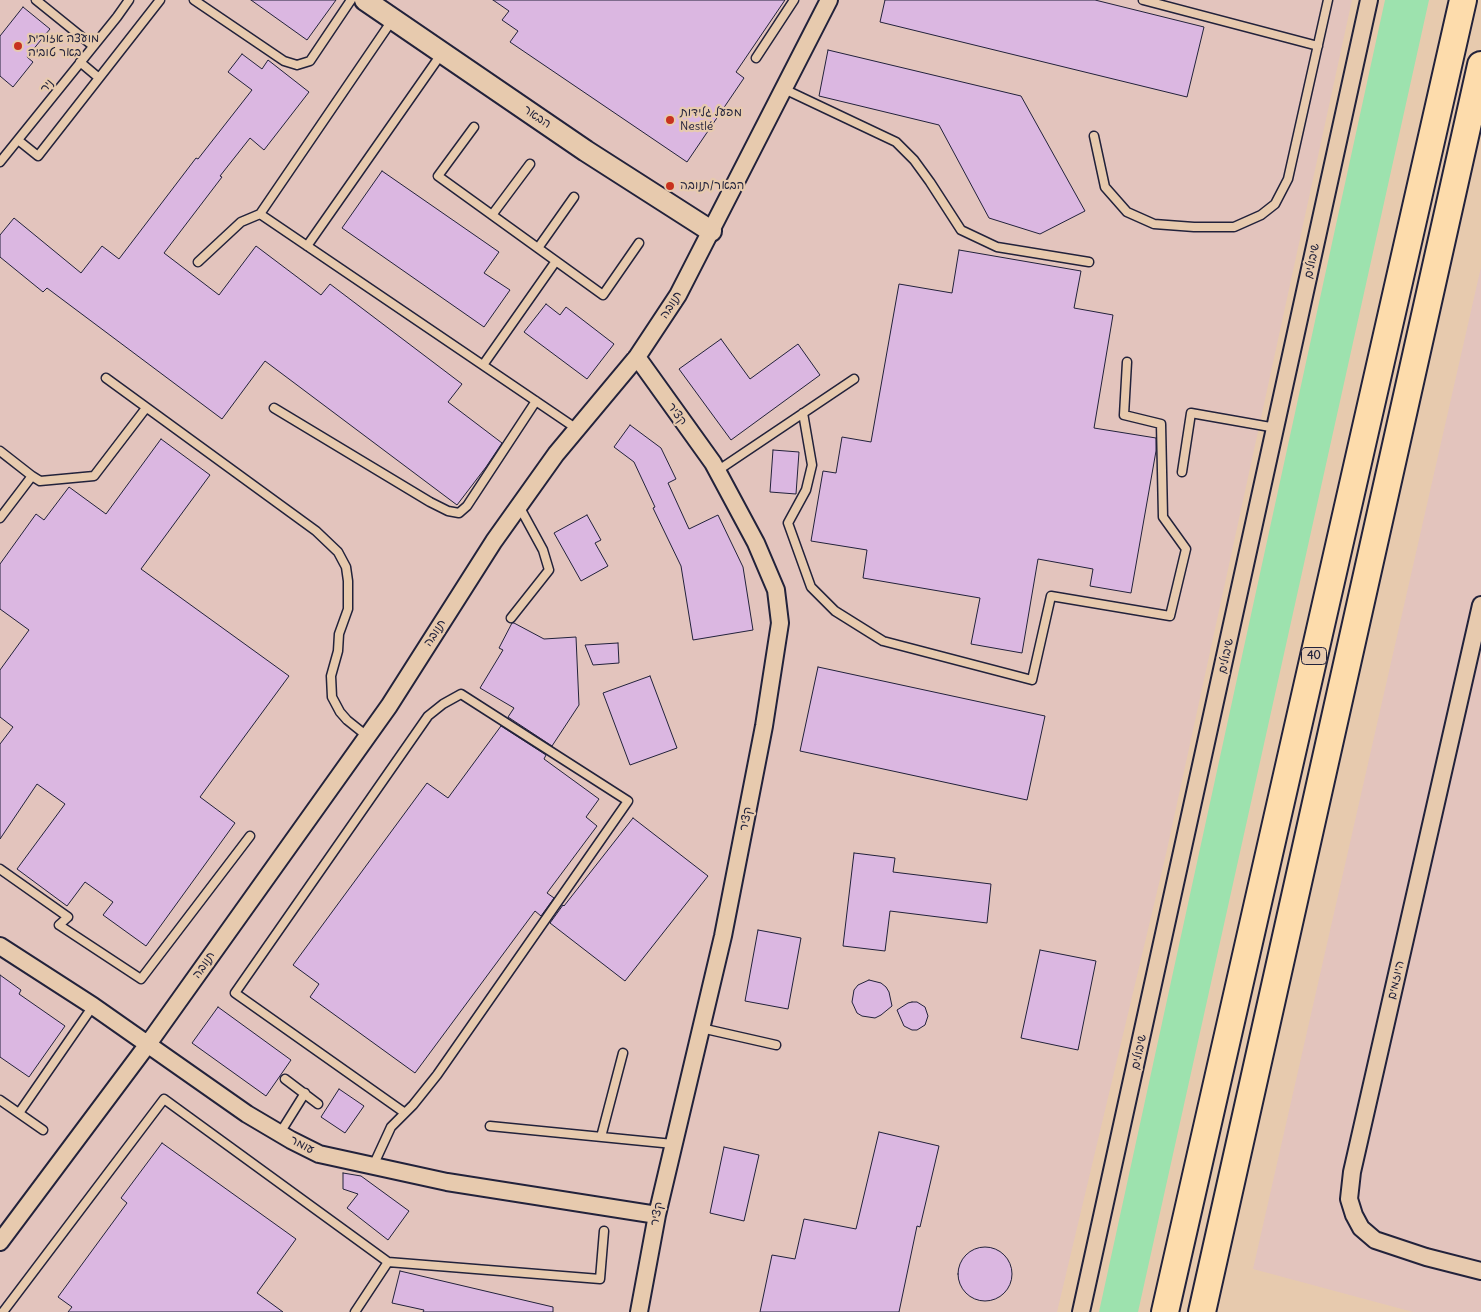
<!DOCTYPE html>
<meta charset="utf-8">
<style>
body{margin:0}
canvas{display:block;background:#e7caae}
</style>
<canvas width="1481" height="1312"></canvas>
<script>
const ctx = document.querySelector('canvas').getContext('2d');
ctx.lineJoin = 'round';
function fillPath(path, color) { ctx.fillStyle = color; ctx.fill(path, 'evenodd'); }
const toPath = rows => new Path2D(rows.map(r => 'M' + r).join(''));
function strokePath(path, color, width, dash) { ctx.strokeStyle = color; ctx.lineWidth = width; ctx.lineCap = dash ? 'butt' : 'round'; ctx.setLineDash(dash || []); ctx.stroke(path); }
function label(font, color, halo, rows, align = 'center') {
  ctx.font = font + ' Delius,"Playpen Sans Hebrew",sans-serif'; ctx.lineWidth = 4.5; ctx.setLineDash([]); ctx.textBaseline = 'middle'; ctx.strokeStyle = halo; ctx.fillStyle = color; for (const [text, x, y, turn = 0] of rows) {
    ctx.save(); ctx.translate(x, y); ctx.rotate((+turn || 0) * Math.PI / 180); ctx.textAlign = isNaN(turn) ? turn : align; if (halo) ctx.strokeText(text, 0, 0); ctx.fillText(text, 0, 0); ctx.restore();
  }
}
const built = toPath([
 [0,0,1352,0,1166,854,1057,1312,0,1312],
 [1481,267,1481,1312,1413,1312,1253,1269]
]);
const green = toPath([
 [1385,0,1429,0,1138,1312,1099,1312]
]);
const building = toPath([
 [251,0,336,0,307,40,251,0],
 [493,0,785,0,736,72,744,78,687,162,510,42,518,31,502,20,509,11,493,0],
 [885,0,1095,0,1204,27,1187,97,880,22,885,0],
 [23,7,50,29,27,57,33,62,13,87,0,76,0,36,23,7],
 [828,50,1021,96,1085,211,1040,234,989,218,939,125,819,96,828,50],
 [242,54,262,69,268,60,309,92,264,150,250,138,220,176,222,177,164,253,219,295,256,246,321,295,330,284,462,384,448,402,502,443,486,467,457,505,265,361,222,419,47,288,43,292,0,257,0,235,14,218,81,273,102,246,119,259,196,158,198,159,252,90,228,72,242,54],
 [382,171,499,252,484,273,510,290,484,327,342,228,382,171],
 [959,250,1081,271,1074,308,1113,315,1094,428,1156,438,1156,451,1131,593,1090,586,1093,569,1038,559,1022,653,971,644,980,598,863,578,867,550,811,541,823,471,836,473,842,437,871,442,899,284,952,293,959,250],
 [546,304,560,315,566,307,614,344,587,379,524,332,546,304],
 [721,339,750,379,798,344,820,375,731,440,679,369,721,339],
 [630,425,661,448,676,479,668,483,689,529,718,515,743,567,753,630,693,640,681,566,653,508,655,507,634,462,614,447,630,425],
 [161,439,210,475,141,569,289,676,200,797,235,823,146,946,103,915,113,902,85,882,67,906,17,869,65,804,37,784,0,839,0,744,13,727,0,717,0,670,29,630,0,609,0,564,36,514,44,520,69,487,106,514,161,439],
 [773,450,799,452,796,494,770,492,773,450],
 [587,515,601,540,595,543,608,566,581,581,554,533,587,515],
 [512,623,514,623,544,639,576,637,579,705,552,746,508,717,514,708,480,688,503,650,499,648,512,623],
 [618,643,619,663,593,665,585,645,618,643],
 [818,667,1045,716,1027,800,800,751,818,667],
 [650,676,677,748,630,765,603,693,650,676],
 [501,726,546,755,544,759,599,799,586,817,597,826,547,893,554,898,541,916,535,911,415,1073,310,997,319,984,293,965,427,783,448,798,501,726],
 [633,818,708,876,625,981,550,923,563,905,564,906,633,818],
 [854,853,895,858,893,872,991,884,987,923,890,911,885,951,843,946,854,853],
 [758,930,801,938,788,1009,745,1001,758,930],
 [1040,950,1096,961,1078,1050,1021,1038,1040,950],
 [0,975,21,990,19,994,65,1026,29,1077,0,1057,0,975],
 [869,980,881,983,886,987,889,992,892,1006,881,1015,875,1018,862,1016,857,1013,852,1002,854,990,858,985,869,980],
 [912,1002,917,1002,925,1007,928,1016,925,1025,917,1030,912,1030,904,1026,897,1010,908,1003,912,1002],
 [218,1007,291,1060,266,1096,192,1043,218,1007],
 [339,1089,364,1106,345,1133,321,1117,339,1089],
 [879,1132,939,1146,920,1227,917,1226,899,1312,760,1312,772,1255,795,1259,804,1219,856,1229,879,1132],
 [162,1143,296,1239,257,1293,283,1312,68,1312,72,1307,58,1297,127,1203,121,1198,162,1143],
 [724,1147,759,1155,744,1221,710,1213,724,1147],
 [343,1173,361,1176,409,1211,388,1240,347,1208,358,1194,343,1189,343,1173],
 '958 1274a27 27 0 1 1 54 0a27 27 0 1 1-54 0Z',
 [400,1271,553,1307,553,1312,423,1312,424,1310,392,1303,400,1271]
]);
const service = toPath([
 [36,0,93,46],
 [194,0,284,61,297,65,310,61,351,0],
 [1143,0,1318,46],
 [756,58,794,0],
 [80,62,99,78],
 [784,89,896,142,914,160,930,182,961,230,997,247,1089,262],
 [474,127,438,176,603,295,639,243],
 [1094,136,1105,187,1127,212,1154,224,1194,227,1234,227,1261,215,1275,204,1288,179,1328,0],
 [18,140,38,156,160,0],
 [0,162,117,17,129,0],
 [260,214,393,19],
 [492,215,530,164],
 [307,246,442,53],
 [538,248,574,197],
 [198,262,241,222,260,214,577,429],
 [483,365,556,261],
 [106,378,316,531,338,552,346,567,348,581,348,609,339,634,338,651,331,676,332,697,340,712,347,720,367,736],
 [274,408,430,502,448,511,459,513,467,506,536,401],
 [803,413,812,465,806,490,788,523,811,587,835,611,883,641,1032,680,1051,596,1170,616,1186,549,1163,517,1161,424,1124,415,1127,362],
 [0,451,32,476,40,481,94,476,146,408],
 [717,471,854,379],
 [1182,472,1191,413,1276,428],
 [0,518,32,476],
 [511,618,549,570,543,550,519,506],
 [0,869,68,917,59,925,141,979,250,836],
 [701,1028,776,1045],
 [285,1079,318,1104],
 [0,1100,43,1130],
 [19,1113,93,1006],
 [490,1126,673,1144],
 [280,1133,305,1093],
 [601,1137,623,1053],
 [373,1166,391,1127,413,1105,437,1075,628,801,461,694,443,704,428,716,235,993,405,1113],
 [3,1312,164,1099,388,1262,600,1279,604,1231],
 [355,1312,388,1262]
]);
const minor = toPath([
 [637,357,713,463,756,543,776,590,780,623,764,726,723,936,657,1215,639,1312],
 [1481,605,1352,1172,1349,1199,1354,1215,1361,1228,1375,1240,1426,1257,1481,1271],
 [0,946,93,1006,247,1114,291,1140,319,1154,447,1182,657,1215],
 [0,1242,148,1044,389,706,494,541,556,454,637,357,678,295,829,0],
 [1081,1312,1369,0]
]);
const tertiary = toPath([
 [365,0,586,151,711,231]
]);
const trunk = toPath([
 [1165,1312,1463,0],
 [1202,1312,1481,65]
]);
const markers = [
 [18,46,5,"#c8321e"],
 [670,120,5,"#c8321e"],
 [670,186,5,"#c8321e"]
];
const shields = [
 [1314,656,25]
];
const shieldNames = [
 ["40",1314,656]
];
const poiNames = [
 ["מועצה אזורית",28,39],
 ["באר טוביה",28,53],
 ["מפעל גלידות",680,113],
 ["Nestlé",680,127],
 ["הבאר/תנובה",680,186]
];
const streetNames = [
 ["ניר",47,86,-51],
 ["הבאר",537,117,34],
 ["שיבולים",1312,261,-78],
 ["תנובה",671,305,-58],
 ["קציר",677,414,54],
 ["תנובה",435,633,-57],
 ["שיבולים",1226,656,-78],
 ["קציר",746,819,-79],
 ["תנובה",204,965,-55],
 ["היוזמים",1396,980,-77],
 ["שיבולים",1139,1052,-78],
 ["עומר",302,1145,27],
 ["קציר",657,1214,-78]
];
fillPath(built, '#e3c4bd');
fillPath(green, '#9de2ae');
fillPath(building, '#dbb7e1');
strokePath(building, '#22223b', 1);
strokePath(service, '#22223b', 11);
strokePath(minor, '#22223b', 20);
strokePath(tertiary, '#22223b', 24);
strokePath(trunk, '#22223b', 30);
strokePath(service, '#e7caae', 8);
strokePath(minor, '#e7caae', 16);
strokePath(tertiary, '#e7caae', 20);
strokePath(trunk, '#fddcac', 26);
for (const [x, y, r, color] of markers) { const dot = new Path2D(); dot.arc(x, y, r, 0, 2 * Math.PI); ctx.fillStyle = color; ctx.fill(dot); strokePath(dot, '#e7caae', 2); }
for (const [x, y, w] of shields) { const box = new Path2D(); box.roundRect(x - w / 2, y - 8.5, w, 17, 4); ctx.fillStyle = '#e7caae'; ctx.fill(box); strokePath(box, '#22223b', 1); }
label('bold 11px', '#22223b', null, shieldNames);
label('12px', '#22223b', '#e7caae', poiNames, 'left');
label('12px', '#22223b', '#e7caae', streetNames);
</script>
